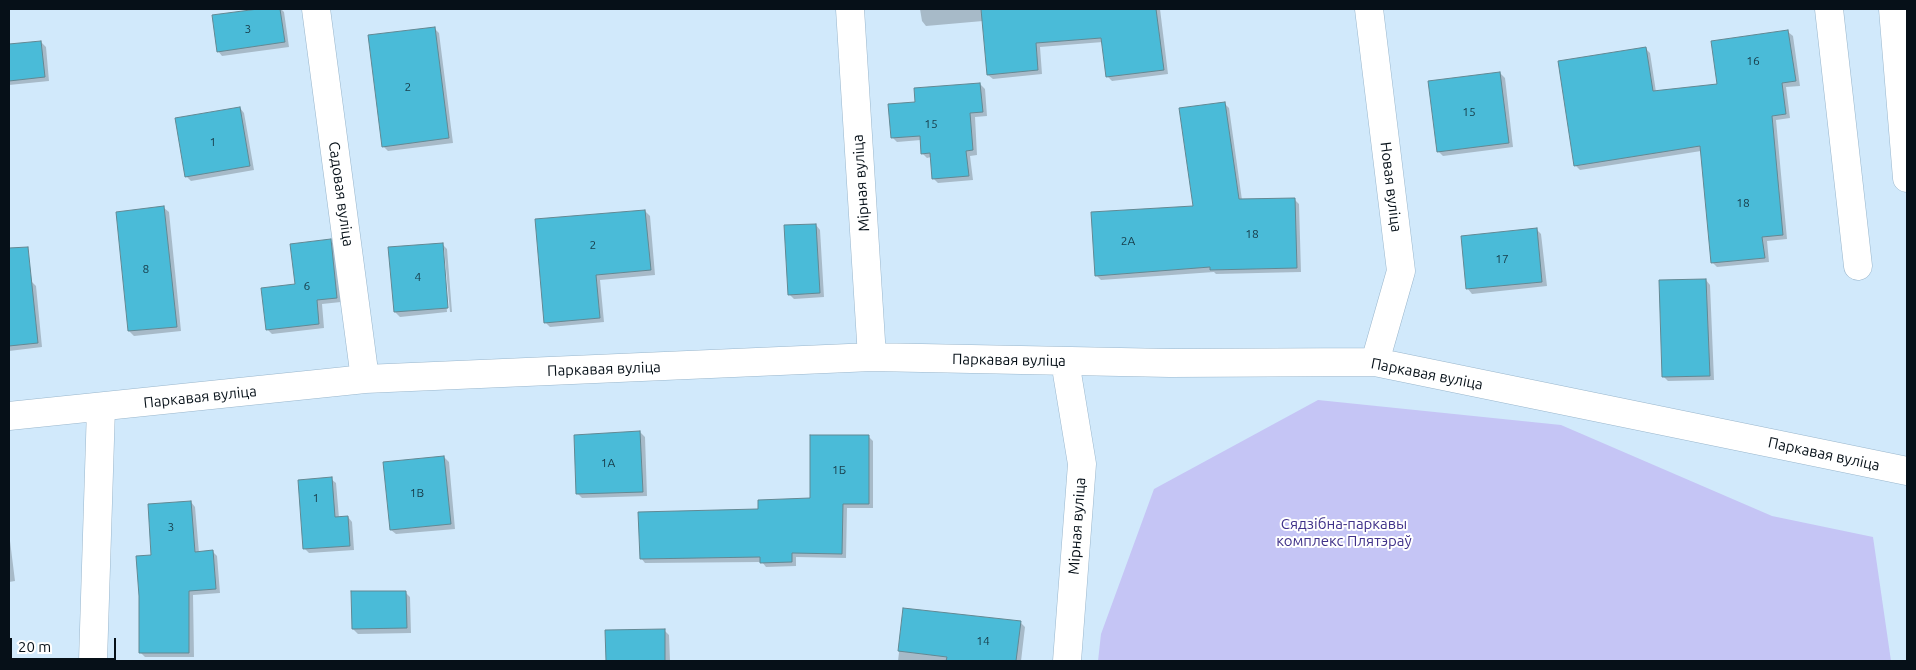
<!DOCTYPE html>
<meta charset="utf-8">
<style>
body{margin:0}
#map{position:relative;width:1916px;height:670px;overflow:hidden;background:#d1e9fb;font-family:Ubuntu,sans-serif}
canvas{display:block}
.frame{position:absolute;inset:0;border:10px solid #061018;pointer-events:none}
.scale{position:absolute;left:10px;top:638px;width:106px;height:22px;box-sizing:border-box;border:2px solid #061018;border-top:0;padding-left:6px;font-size:15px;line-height:18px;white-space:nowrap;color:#061018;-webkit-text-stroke:4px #fff;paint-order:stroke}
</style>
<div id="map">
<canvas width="1916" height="670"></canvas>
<div class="frame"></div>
<div class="scale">20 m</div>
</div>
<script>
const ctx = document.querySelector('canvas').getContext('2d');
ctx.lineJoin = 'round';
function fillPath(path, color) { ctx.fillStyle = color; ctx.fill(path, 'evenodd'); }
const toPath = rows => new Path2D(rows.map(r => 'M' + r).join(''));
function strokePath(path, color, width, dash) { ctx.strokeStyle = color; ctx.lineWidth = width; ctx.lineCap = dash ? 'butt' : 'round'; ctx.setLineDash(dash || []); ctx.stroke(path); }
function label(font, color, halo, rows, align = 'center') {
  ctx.font = font + ' Ubuntu,sans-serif'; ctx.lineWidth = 4; ctx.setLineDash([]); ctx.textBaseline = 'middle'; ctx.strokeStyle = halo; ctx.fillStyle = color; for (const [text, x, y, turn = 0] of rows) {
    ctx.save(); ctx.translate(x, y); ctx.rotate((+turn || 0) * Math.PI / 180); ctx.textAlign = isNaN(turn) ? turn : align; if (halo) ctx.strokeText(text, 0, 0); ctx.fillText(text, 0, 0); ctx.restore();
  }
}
const green = toPath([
 [1318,400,1561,425,1772,516,1873,537,1891,661,1098,661,1101,634,1154,489]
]);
const shadow = toPath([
 [267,9,281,9,284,12,289,47,222,56,218,51,213,17],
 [920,9,1094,9,1094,12,1116,9,1160,9,1168,74,1112,81,1108,77,1103,42,1040,47,1042,74,993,79,988,75,983,21,926,26,922,21],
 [434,28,439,33,453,143,388,151,383,146],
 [1788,32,1793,36,1800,86,1786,87,1790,118,1776,120,1787,239,1767,241,1769,262,1717,267,1712,262,1701,151,1580,170,1576,166,1559,62,1645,48,1650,53,1656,92,1719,85],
 [41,42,46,47,49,81,9,85,9,46],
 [1500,73,1505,78,1513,147,1443,156,1438,151],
 [980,84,985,89,987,116,975,117,977,155,970,156,973,180,938,183,933,178,931,157,927,158,922,153,921,140,897,142,892,137,917,103],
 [1224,103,1229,108,1242,200,1294,199,1299,204,1301,272,1216,274,1214,272,1101,280,1096,275,1194,207],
 [240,108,244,113,254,170,191,181,186,176],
 [164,208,169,212,181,331,134,336,129,331],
 [645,211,650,216,655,275,600,280,604,322,550,327,545,322],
 [816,225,820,230,824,297,794,299,789,294],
 [1537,230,1541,234,1547,286,1472,294,1468,289],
 [330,241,335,245,341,302,322,304,324,328,272,334,267,329,296,285],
 [442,244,447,249,452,312,450,312,444,247,442,247,447,312,400,317,395,312],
 [1706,280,1710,285,1714,380,1668,381,1663,376],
 [31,281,36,286,42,347,9,351,9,283],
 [640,432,645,437,647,496,582,498,578,494],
 [868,436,873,441,873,508,847,508,846,558,796,557,796,566,766,567,762,562,645,563,641,558,760,511,811,500],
 [444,457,449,462,455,529,396,534,391,530],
 [331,479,336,483,339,518,348,517,352,522,354,550,309,553,305,549],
 [191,502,195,507,199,553,213,552,217,556,220,593,193,595,194,657,145,657,140,652,153,556],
 [9,533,15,581,9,582],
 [405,592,410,597,411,633,358,634,353,629],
 [904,610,1020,622,1025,627,1021,661,898,661],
 [664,630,669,635,670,661,607,661,606,631]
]);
const building = toPath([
 [258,9,280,9,285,42,217,52,212,15,258,9],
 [981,9,1156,9,1164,70,1106,77,1101,38,1036,43,1038,70,987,75,981,9],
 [435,27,449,138,382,147,368,35,435,27],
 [1788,30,1796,81,1782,83,1786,114,1772,116,1783,235,1762,237,1765,258,1711,263,1700,146,1574,166,1558,61,1646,47,1653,91,1717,84,1711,41,1788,30],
 [41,41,45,77,9,81,9,44,41,41],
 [1500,72,1509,143,1437,152,1428,81,1500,72],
 [980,83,983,112,970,113,973,150,966,151,969,176,932,179,930,153,921,154,920,136,891,138,888,104,915,102,914,88,980,83],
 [1225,102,1239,199,1295,198,1297,268,1210,270,1210,267,1095,276,1091,212,1193,206,1179,108,1225,102],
 [240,107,250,166,185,177,175,118,240,107],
 [164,206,177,327,128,331,116,212,164,206],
 [645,210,651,270,596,275,600,318,544,323,535,219,645,210],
 [816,224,820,293,788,295,784,225,816,224],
 [1537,228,1542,282,1466,289,1461,236,1537,228],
 [331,239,337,298,317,300,319,324,266,330,261,288,295,284,290,244,331,239],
 [443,243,448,308,394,312,388,247,443,243],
 [28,247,38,343,9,346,9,248,28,247],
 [1706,279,1710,376,1662,377,1659,280,1706,279],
 [640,431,643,492,576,494,574,435,640,431],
 [810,435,869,435,869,504,843,504,842,554,792,553,792,562,760,563,760,557,640,559,638,512,758,509,758,500,810,498,810,435],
 [444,456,451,524,390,530,383,462,444,456],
 [332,477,335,517,348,516,350,546,303,549,298,480,332,477],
 [191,501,195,552,213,550,216,589,189,591,189,653,139,653,139,596,136,556,151,555,148,504,191,501],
 [351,591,406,591,407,628,352,629,351,591],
 [903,608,1021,621,1016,661,946,661,947,657,898,651,903,608],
 [665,629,665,661,606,661,605,630,665,629]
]);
const minor = toPath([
 [316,9,365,379],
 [850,9,872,357],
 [1369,9,1401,271,1375,362],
 [1829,9,1858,266],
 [1893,9,1907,178],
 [1065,361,1082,464,1067,661],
 [9,416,365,379,872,357,1170,363,1375,362,1907,471],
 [93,661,101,408]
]);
const numberNames = [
 ["3",248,29],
 ["16",1753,61],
 ["2",408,87],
 ["15",1469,112],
 ["15",931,124],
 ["1",213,142],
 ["18",1743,203],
 ["18",1252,234],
 ["2А",1128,241],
 ["2",593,245],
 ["17",1502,259],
 ["8",146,269],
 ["4",418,277],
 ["6",307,286],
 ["1А",608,463],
 ["1Б",839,470],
 ["1В",417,493],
 ["1",316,498],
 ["3",171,527],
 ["14",983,641]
];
const streetNames = [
 ["Мірная вуліца",861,183,-94],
 ["Новая вуліца",1391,187,83],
 ["Садовая вуліца",341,194,82],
 ["Паркавая вуліца",1009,360,1],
 ["Паркавая вуліца",604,369,-2],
 ["Паркавая вуліца",1427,374,11],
 ["Паркавая вуліца",200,397,-6],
 ["Паркавая вуліца",1824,454,12],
 ["Мірная вуліца",1077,526,-86]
];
const parkNames = [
 ["Сядзібна-паркавы",1344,524],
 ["комплекс Плятэраў",1344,541]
];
fillPath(green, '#c5c5f5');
fillPath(shadow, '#0003');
fillPath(building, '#4abbd8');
strokePath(building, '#638893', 1);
strokePath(minor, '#99b6cc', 29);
strokePath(minor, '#fff', 28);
label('12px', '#173b48', null, numberNames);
label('15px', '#061018', '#fff', streetNames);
label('15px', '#403289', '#fff', parkNames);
</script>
